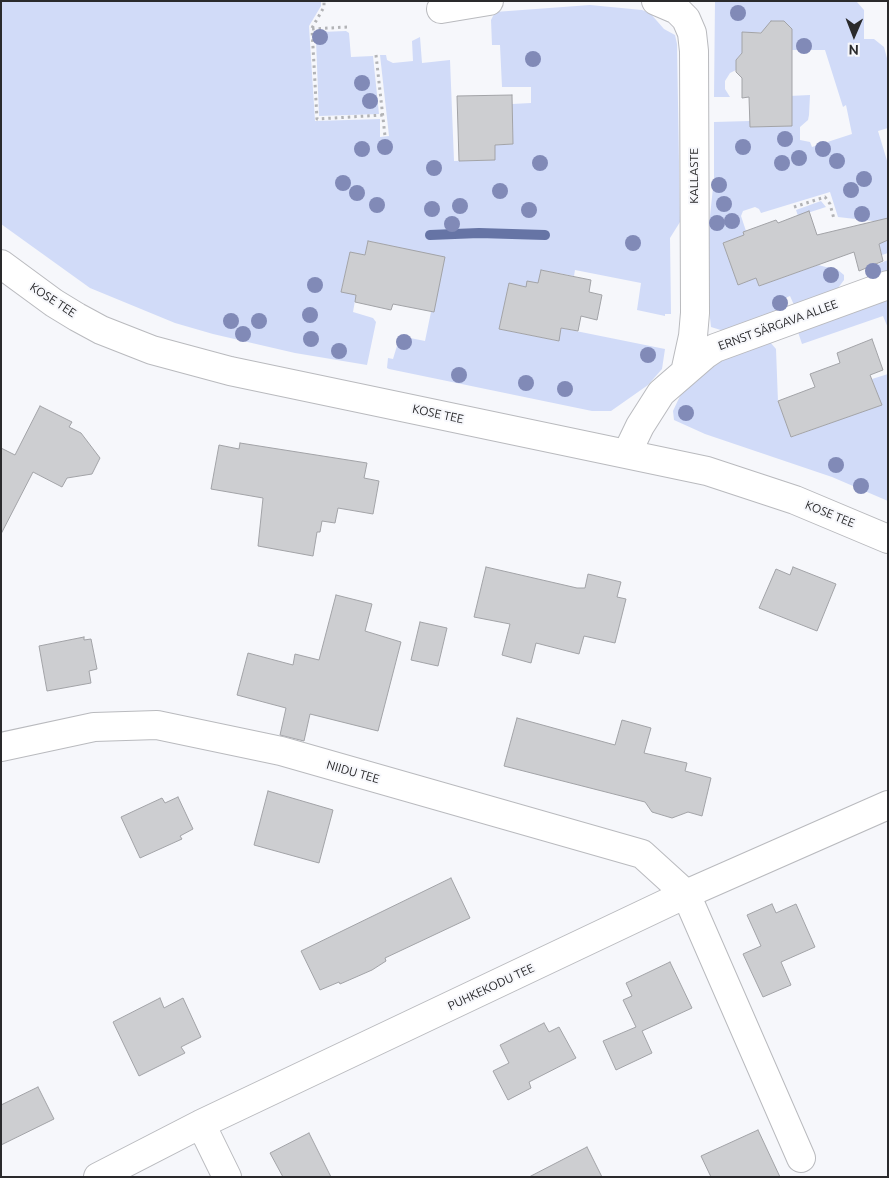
<!DOCTYPE html>
<meta charset="utf-8">
<style>
body{margin:0}
#map{position:relative;width:889px;height:1178px;overflow:hidden;background:#f6f7fb;font-family:Ubuntu,sans-serif}
canvas{display:block}
.frame{position:absolute;inset:0;border:2px solid #2a2a2c;pointer-events:none}
.north{position:absolute;left:829px;top:10px;width:50px;height:50px;-webkit-text-stroke:4px #f6f7fb;paint-order:stroke;rotate:181deg;font-size:14px;font-weight:700;line-height:20px;text-align:center;color:#2a2a2c}
.north::after{content:'';display:block;margin:auto;width:18px;height:22px;background:#2a2a2c;clip-path:polygon(50% 0,100% 100%,50% 72%,0 100%)}
</style>
<div id="map">
<canvas width="889" height="1178"></canvas>
<div class="frame"></div>
<div class="north">N</div>
</div>
<script>
const ctx = document.querySelector('canvas').getContext('2d');
ctx.lineJoin = 'round';
function fillPath(path, color) { ctx.fillStyle = color; ctx.fill(path, 'evenodd'); }
const toPath = rows => new Path2D(rows.map(r => 'M' + r).join(''));
function strokePath(path, color, width, dash) { ctx.strokeStyle = color; ctx.lineWidth = width; ctx.lineCap = dash ? 'butt' : 'round'; ctx.setLineDash(dash || []); ctx.stroke(path); }
function label(font, color, halo, rows, align = 'center') {
  ctx.font = font + ' Ubuntu,sans-serif'; ctx.lineWidth = 4; ctx.setLineDash([]); ctx.textBaseline = 'middle'; ctx.strokeStyle = halo; ctx.fillStyle = color; for (const [text, x, y, turn = 0] of rows) {
    ctx.save(); ctx.translate(x, y); ctx.rotate((+turn || 0) * Math.PI / 180); ctx.textAlign = isNaN(turn) ? turn : align; if (halo) ctx.strokeText(text, 0, 0); ctx.fillText(text, 0, 0); ctx.restore();
  }
}
const green = toPath([
 [1,1,321,1,321,6,309,26,315,121,380,119,380,137,389,136,380,55,386,55,387,60,393,63,413,61,412,41,420,37,422,63,450,60,454,161,495,160,495,145,513,144,512,104,531,103,531,87,502,87,500,45,492,45,491,20,495,12,590,5,642,10,650,13,664,29,675,35,677,44,680,222,670,238,671,314,665,314,665,316,637,310,641,283,575,270,574,276,541,270,537,289,509,284,499,329,558,341,561,328,665,349,662,369,648,385,611,411,592,411,389,369,387,368,388,358,393,359,400,336,425,341,431,312,434,312,405,249,368,241,365,255,350,253,341,291,356,295,353,312,373,318,376,322,367,365,295,353,213,334,175,323,90,288,1,224],
 [715,1,857,2,864,10,864,39,874,39,884,47,888,62,888,128,878,131,888,164,888,253,882,255,873,221,838,217,830,192,761,213,759,209,755,207,743,211,741,216,746,231,743,232,744,235,723,243,738,284,756,278,759,286,818,265,838,270,844,275,844,280,838,288,794,305,790,296,783,299,786,308,724,331,711,327,709,309,709,226,714,178,714,122,750,121,751,127,789,126,789,96,810,95,809,115,808,120,800,127,800,140,810,142,812,147,852,134,846,105,843,107,825,50,792,50,790,27,784,21,771,21,765,32,742,33,742,53,736,60,736,70,730,73,725,81,725,89,730,97,714,97],
 [346,31,349,33,351,57,373,56,379,114,319,116,316,40,321,32],
 [821,201,826,207,798,216,796,210],
 [888,260,888,272,878,275,868,274,866,269],
 [888,298,888,328,883,316,802,344,798,332],
 [770,342,776,349,778,402,792,437,881,405,872,379,888,374,888,501,832,477,705,434,674,420,673,411,680,396,692,380,716,363]
]);
const stream = toPath([
 [430,235,479,233,545,235]
]);
const building = toPath([
 [771,21,784,21,792,29,792,126,750,127,749,97,742,98,742,78,736,72,736,60,742,53,742,32,761,33,771,21],
 [512,95,513,144,495,145,495,160,459,161,457,96,512,95],
 [809,211,817,235,888,218,888,240,879,244,883,261,859,271,854,252,759,286,756,278,738,285,723,243,744,235,743,232,776,220,778,223,809,211],
 [368,241,445,257,434,312,393,304,391,310,355,302,356,295,341,292,350,252,365,255,368,241],
 [541,270,591,280,589,292,602,295,597,320,581,316,578,331,561,328,559,341,499,329,509,283,526,287,527,281,538,283,541,270],
 [872,339,883,370,870,375,882,405,791,437,778,401,815,387,810,374,840,363,837,353,872,339],
 [40,406,72,422,69,427,81,433,100,458,92,474,67,478,62,487,33,472,1,534,1,448,15,455,40,406],
 [240,443,367,463,364,478,379,481,373,514,338,508,335,523,322,521,320,532,317,532,313,556,258,546,263,498,211,489,219,445,239,449,240,443],
 [486,567,577,588,585,588,588,574,621,582,617,597,626,599,615,643,584,636,579,654,536,643,531,663,502,655,510,624,474,617,486,567],
 [793,567,836,584,817,631,759,608,776,569,790,575,793,567],
 [336,595,372,604,365,631,401,642,378,731,310,714,304,741,280,735,286,708,237,695,248,653,293,665,295,654,319,660,336,595],
 [420,622,447,628,438,666,411,660,420,622],
 [84,637,84,640,91,639,97,669,89,671,91,683,47,691,39,646,84,637],
 [517,718,615,745,622,720,651,728,644,753,687,763,685,771,711,778,702,816,688,812,672,818,652,812,645,802,504,766,517,718],
 [268,791,333,810,319,863,254,845,268,791],
 [178,797,193,829,180,836,182,839,140,858,121,817,162,798,165,803,178,797],
 [451,878,470,918,385,958,386,961,372,970,340,984,339,982,320,990,301,951,451,878],
 [772,904,776,913,796,904,815,947,781,962,791,985,763,997,743,954,761,946,747,915,772,904],
 [670,962,692,1008,642,1031,652,1053,616,1070,603,1041,636,1027,623,1000,632,996,626,983,670,962],
 [160,998,164,1008,183,998,201,1037,181,1047,185,1053,139,1076,113,1022,160,998],
 [544,1023,549,1032,559,1027,576,1058,529,1082,531,1088,508,1100,493,1071,509,1063,500,1045,544,1023],
 [38,1087,54,1119,1,1145,1,1105,38,1087],
 [758,1130,780,1177,711,1177,701,1156,758,1130],
 [309,1133,331,1177,283,1177,270,1153,309,1133],
 [587,1147,602,1177,529,1177,587,1147]
]);
const path = toPath([
 [347,27,312,29,317,119,383,115],
 [312,28,324,7,324,1],
 [376,55,385,136],
 [794,207,825,197,830,204,834,219]
]);
const street = toPath([
 [656,1,677,10,686,19,692,33,694,51,695,313,693,336,686,368],
 [441,9,489,1],
 [627,453,640,426,661,393,706,354,715,348,888,285],
 [1,747,94,727,157,725,281,751,642,854,686,894,801,1158],
 [201,1124,227,1177],
 [98,1177,201,1124,686,894,888,805]
]);
const secondary = toPath([
 [1,264,54,303,77,317,101,330,152,350,230,371,707,471,795,500,888,539]
]);
const trees = [
 [738,13],
 [320,37],
 [804,46],
 [533,59],
 [362,83],
 [370,101],
 [785,139],
 [385,147],
 [743,147],
 [362,149],
 [823,149],
 [799,158],
 [837,161],
 [540,163],
 [782,163],
 [434,168],
 [864,179],
 [343,183],
 [719,185],
 [851,190],
 [500,191],
 [357,193],
 [724,204],
 [377,205],
 [460,206],
 [432,209],
 [529,210],
 [862,214],
 [732,221],
 [717,223],
 [452,224],
 [633,243],
 [873,271],
 [831,275],
 [315,285],
 [780,303],
 [310,315],
 [231,321],
 [259,321],
 [243,334],
 [311,339],
 [404,342],
 [339,351],
 [648,355],
 [459,375],
 [526,383],
 [565,389],
 [686,413],
 [836,465],
 [861,486]
];
const streetNames = [
 ["KALLASTE",694,176,-90],
 ["KOSE TEE",53,300,33],
 ["ERNST SÄRGAVA ALLEE",778,325,-20],
 ["KOSE TEE",438,414,12],
 ["KOSE TEE",830,514,22],
 ["NIIDU TEE",353,772,16],
 ["PUHKEKODU TEE",491,987,-25]
];
fillPath(green, '#d1dbf8');
strokePath(stream, '#6674a5', 10);
fillPath(building, '#cdced1');
strokePath(building, '#a2a3a7', 1);
strokePath(street, '#b9babe', 30);
strokePath(secondary, '#b9babe', 30);
strokePath(path, '#b2b3b6', 3, [2.5, 4]);
strokePath(street, '#fff', 28);
strokePath(secondary, '#fff', 28);
ctx.fillStyle = '#818ab7';
for (const [x, y] of trees) { ctx.beginPath(); ctx.arc(x, y, 8, 0, 2 * Math.PI); ctx.fill(); }
label('12px', '#2a2a2c', '#f6f7fb', streetNames);
</script>
